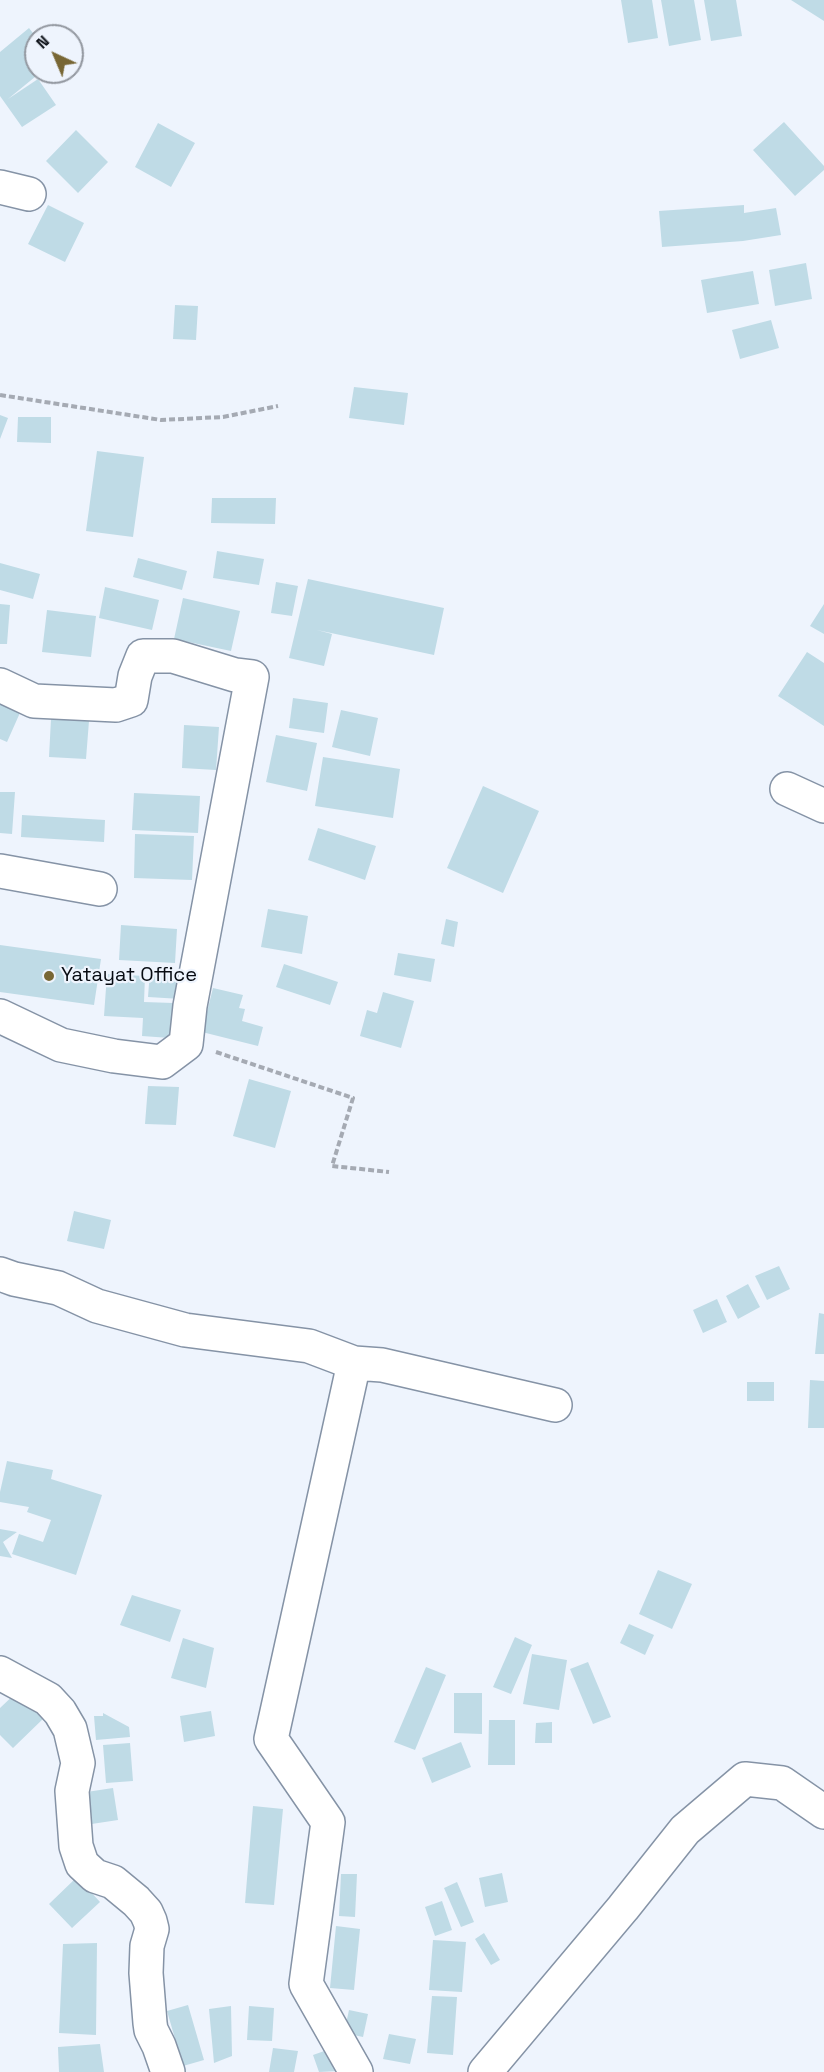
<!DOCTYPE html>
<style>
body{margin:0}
#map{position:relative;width:824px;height:2072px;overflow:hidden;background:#eef4fd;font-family:"Space Grotesk",sans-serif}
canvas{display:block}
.north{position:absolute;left:24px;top:24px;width:60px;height:60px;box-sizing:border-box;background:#eef4fd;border:2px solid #92979f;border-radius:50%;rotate:316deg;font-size:16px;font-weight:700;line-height:24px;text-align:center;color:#070b12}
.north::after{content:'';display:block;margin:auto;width:21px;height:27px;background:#786735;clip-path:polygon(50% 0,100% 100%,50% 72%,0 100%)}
</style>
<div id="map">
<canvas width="824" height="2072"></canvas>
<div class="north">N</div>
</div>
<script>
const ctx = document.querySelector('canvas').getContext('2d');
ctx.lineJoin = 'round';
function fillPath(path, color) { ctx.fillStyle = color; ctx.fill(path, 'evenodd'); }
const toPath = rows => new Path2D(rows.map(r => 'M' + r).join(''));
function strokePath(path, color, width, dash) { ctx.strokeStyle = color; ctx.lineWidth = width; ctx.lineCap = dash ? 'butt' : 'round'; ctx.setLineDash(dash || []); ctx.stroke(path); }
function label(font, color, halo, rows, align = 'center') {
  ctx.font = font + ' "Space Grotesk",sans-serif'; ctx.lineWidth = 4.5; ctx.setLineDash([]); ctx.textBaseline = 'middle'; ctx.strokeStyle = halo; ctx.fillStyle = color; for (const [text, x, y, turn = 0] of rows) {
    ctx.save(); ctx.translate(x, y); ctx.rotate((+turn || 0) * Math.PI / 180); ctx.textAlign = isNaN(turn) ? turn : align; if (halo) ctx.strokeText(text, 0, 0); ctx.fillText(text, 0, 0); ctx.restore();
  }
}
const building = toPath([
 [621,0,652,0,658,38,628,43],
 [661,0,694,0,701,40,669,46],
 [704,0,736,0,742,36,711,41],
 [791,0,824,0,824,21],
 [29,28,36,37,36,72,41,72,8,99,38,79,56,105,22,127,0,96,0,52],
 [784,122,824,166,824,170,795,196,753,150],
 [158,123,195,143,171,187,135,167],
 [76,130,108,162,78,193,46,161],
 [48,205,84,223,65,262,28,244],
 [744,205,744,213,776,208,781,235,743,241,662,247,659,211],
 [806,263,812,299,775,306,769,270],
 [753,271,759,304,707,313,701,280],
 [175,305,198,306,196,340,173,339],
 [771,320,779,348,740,359,732,330],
 [354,387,408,393,404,425,349,418],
 [0,415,8,418,0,439],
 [18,417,51,417,51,443,17,442],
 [97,451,144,457,133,537,86,531],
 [212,498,276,498,275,524,211,523],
 [217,551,264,559,259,585,213,578],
 [138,558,187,571,182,590,133,577],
 [0,563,40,574,33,599,0,590],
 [308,579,444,608,434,655,317,630,332,634,324,666,289,658],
 [276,582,298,586,292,616,271,613],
 [105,587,159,600,152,630,99,618],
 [183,598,240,611,231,651,174,639],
 [0,604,10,605,7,644,0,644],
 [824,604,824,634,810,626],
 [47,610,96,616,91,657,42,652],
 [807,652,824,663,824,726,778,696],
 [0,696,23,706,7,742,0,739],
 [293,698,328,703,324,733,289,728],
 [341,710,378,718,370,756,332,747],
 [51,719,89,721,86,759,49,757],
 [184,725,219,727,216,770,182,768],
 [276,735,317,743,307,791,266,782],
 [323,757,400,769,393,818,315,806],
 [483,786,539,811,503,893,447,868],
 [0,792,15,792,12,834,0,833],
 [134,793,200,796,198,833,132,830],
 [22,815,105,820,104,842,21,837],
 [318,828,376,846,365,880,308,860],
 [135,834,194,836,192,880,134,878],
 [268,909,308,916,302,954,261,947],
 [446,919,458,922,454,947,441,944],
 [121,925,177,929,175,963,119,960],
 [0,945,101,959,94,1005,0,992],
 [398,953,435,959,431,982,394,975],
 [284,964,338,982,330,1005,276,987],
 [150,970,183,972,181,999,148,997],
 [107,974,145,976,144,1002,173,1003,170,1038,142,1036,143,1018,104,1016],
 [213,988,243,995,239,1008,245,1009,242,1021,263,1027,258,1046,202,1032],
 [383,992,414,1001,401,1048,360,1036,367,1010,377,1013],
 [249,1079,291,1091,275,1148,233,1136],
 [148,1086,179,1087,176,1125,145,1124],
 [74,1211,111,1220,104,1249,67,1241],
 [779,1266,790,1289,767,1300,755,1276],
 [748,1284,760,1307,738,1319,726,1296],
 [717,1299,727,1322,703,1333,693,1310],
 [819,1313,824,1314,824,1354,815,1354],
 [810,1380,824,1381,824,1428,808,1428],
 [747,1382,774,1382,774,1401,747,1401],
 [7,1461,53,1470,51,1479,102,1495,76,1575,12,1554,19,1534,43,1542,51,1520,27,1512,29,1507,0,1502,0,1492],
 [0,1529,17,1532,3,1542,12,1558,0,1556],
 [658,1570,692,1584,672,1629,639,1614],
 [132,1595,181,1610,170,1642,120,1625],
 [629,1624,654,1635,645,1655,620,1643],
 [515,1637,532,1645,511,1694,493,1687],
 [183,1638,214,1648,206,1688,171,1678],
 [532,1654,567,1660,559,1710,523,1704],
 [588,1662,611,1717,593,1724,570,1669],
 [426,1667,446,1675,415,1750,394,1742],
 [19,1690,45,1717,13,1748,0,1735,0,1708],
 [454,1693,482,1693,482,1734,454,1733],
 [211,1711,215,1736,184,1742,180,1716],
 [103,1713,129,1727,130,1737,96,1740,94,1716,103,1716],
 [489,1720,515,1720,515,1765,488,1765],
 [552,1722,552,1743,535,1743,536,1723],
 [461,1742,471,1767,432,1783,422,1758],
 [130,1743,133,1781,106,1783,103,1745],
 [113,1788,118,1820,85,1825,80,1793],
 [253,1806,283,1809,274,1905,245,1903],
 [502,1873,508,1902,485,1907,479,1878],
 [341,1874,357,1874,355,1917,339,1916],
 [77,1877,100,1902,72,1928,49,1904],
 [457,1882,474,1922,461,1927,444,1888],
 [442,1901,452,1930,435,1936,425,1907],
 [336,1926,360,1929,354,1990,330,1988],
 [484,1933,500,1960,491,1965,475,1939],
 [433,1940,466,1942,462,1992,429,1990],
 [97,1943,96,2035,59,2033,63,1944],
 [432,1996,457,1997,453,2055,427,2053],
 [188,2005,204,2060,183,2066,167,2011],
 [231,2006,232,2056,214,2063,209,2009],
 [249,2006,274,2008,272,2041,247,2040],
 [349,2010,368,2014,363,2037,344,2033],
 [389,2034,416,2039,410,2064,383,2059],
 [100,2044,104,2072,59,2072,58,2047],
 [273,2048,298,2051,294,2072,269,2072],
 [330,2049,338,2071,319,2072,313,2055]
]);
const path = toPath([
 [0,395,161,420,223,417,278,406],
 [216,1052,353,1098,332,1166,389,1172]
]);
const minor = toPath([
 [0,187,29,194],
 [0,685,34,701,116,705,131,700,135,676,143,656,173,656,235,675,252,677,190,1006,186,1044,162,1062,114,1056,61,1045,0,1016],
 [787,789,824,806],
 [0,871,100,889],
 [0,1274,14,1279,58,1288,97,1306,185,1330,309,1346,354,1363,271,1739,328,1822,306,1984,356,2072],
 [354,1363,382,1365,555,1405],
 [0,1673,48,1699,60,1712,70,1729,78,1763,72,1791,76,1846,82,1864,95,1876,113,1882,136,1901,146,1912,150,1921,152,1929,147,1946,146,1973,150,2023,151,2030,159,2046,168,2072],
 [485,2072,623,1908,685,1830,745,1779,782,1783,824,1812]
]);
const markers = [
 [49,976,6,"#786735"]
];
const poiNames = [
 ["Yatayat Office",61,976]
];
fillPath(building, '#bfdbe6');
strokePath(minor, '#8593a6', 36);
strokePath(path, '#a5aab3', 4, [6, 3]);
strokePath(minor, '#fff', 33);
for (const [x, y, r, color] of markers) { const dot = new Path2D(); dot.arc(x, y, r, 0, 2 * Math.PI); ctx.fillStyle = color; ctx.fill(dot); strokePath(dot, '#eef4fd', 2); }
label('20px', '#070b12', '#eef4fd', poiNames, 'left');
</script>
